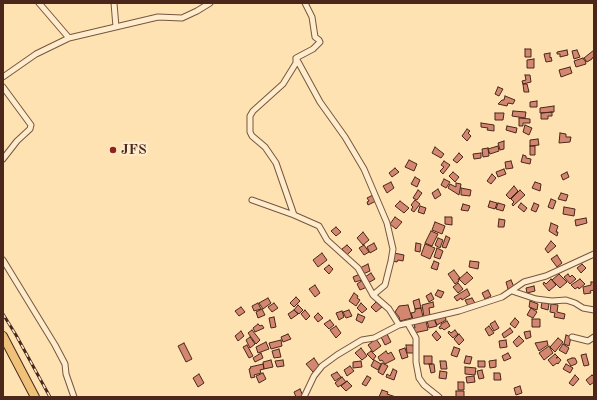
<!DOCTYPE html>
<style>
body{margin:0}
#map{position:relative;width:597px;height:400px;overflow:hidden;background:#fee2b2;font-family:"Old Standard TT",serif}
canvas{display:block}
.frame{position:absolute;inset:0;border:4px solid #4a271a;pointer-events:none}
</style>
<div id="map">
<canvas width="597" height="400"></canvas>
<div class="frame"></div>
</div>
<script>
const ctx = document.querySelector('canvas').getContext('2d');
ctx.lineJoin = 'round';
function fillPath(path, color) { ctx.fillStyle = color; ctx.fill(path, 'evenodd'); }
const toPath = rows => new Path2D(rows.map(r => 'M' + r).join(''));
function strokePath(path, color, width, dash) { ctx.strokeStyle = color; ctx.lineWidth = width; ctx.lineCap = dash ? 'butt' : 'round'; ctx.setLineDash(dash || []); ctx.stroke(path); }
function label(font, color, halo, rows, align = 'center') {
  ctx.font = font + ' "Old Standard TT",serif'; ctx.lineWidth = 4; ctx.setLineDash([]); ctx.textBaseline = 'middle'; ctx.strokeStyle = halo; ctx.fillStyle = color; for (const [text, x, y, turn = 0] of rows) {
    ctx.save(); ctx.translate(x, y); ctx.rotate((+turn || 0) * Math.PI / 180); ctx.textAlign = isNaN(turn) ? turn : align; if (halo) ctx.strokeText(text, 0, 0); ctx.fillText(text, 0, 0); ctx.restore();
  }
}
const building = toPath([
 [525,49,531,49,531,57,525,57,525,49],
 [567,50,568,55,560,57,560,54,557,54,557,52,567,50],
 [577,50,580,57,574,59,572,51,577,50],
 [594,50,594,57,592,58,592,59,587,62,584,58,594,50],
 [550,53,550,58,551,57,552,61,546,62,544,54,550,53],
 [583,58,584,60,585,60,586,64,576,67,574,61,583,58],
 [534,59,534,68,527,68,527,60,534,59],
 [570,67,572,73,561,77,559,70,570,67],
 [525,75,530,75,531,82,523,84,522,81,526,80,525,75],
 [523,84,527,84,529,92,524,92,523,84],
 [498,87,503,89,499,96,495,94,498,87],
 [505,96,515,100,513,104,508,103,507,106,498,104,502,100,504,100,505,96],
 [537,101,537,107,530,107,530,102,537,101],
 [554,106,554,112,540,113,540,108,554,106],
 [513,111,526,112,525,118,512,116,513,111],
 [552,112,552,116,548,116,548,119,541,119,541,113,552,112],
 [495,113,504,113,503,120,495,120,495,113],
 [519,118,530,119,530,123,523,123,523,126,519,126,519,118],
 [481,123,494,125,494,131,487,130,488,128,481,127,481,123],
 [525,125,532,128,529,135,523,132,525,125],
 [507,126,517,128,516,133,506,130,507,126],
 [467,129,470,131,468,133,471,136,467,141,462,136,467,129],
 [560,133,566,134,566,137,571,137,570,142,559,143,560,133],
 [538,139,539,145,530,146,530,140,538,139],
 [504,141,504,149,500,150,498,143,504,141],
 [498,146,499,151,490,154,488,149,498,146],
 [530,146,535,146,535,155,530,155,530,146],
 [435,147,444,154,441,158,432,153,435,147],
 [488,148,489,156,483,157,482,149,488,148],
 [459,153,463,157,457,163,453,160,459,153],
 [481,153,481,158,474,159,473,154,481,153],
 [523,155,526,156,526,158,531,159,530,164,521,162,523,155],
 [409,160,417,164,414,171,405,167,409,160],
 [444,161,450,165,443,174,440,171,444,167,441,165,444,161],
 [511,161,513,168,506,169,505,162,511,161],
 [395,168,399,172,392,177,389,173,395,168],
 [504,169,506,174,498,177,496,172,504,169],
 [453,172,459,177,455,182,449,176,453,172],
 [567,172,569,177,563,180,561,175,567,172],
 [492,174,496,178,491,184,487,181,492,174],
 [415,177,420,180,417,187,411,184,415,177],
 [444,179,450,182,446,188,441,185,444,179],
 [391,182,394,188,387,193,383,186,391,182],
 [535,182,541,184,540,191,532,188,535,182],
 [456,183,461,184,459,195,448,188,450,184,456,187,456,183],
 [514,186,518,191,510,199,506,195,514,186],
 [461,188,471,190,470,196,461,195,461,188],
 [438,189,441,195,435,199,432,193,438,189],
 [418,190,422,193,417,200,413,198,418,190],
 [520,190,525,195,513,206,512,204,514,202,511,199,520,190],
 [561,193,568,195,566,201,558,199,561,193],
 [373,195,376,201,368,205,367,202,369,201,367,198,373,195],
 [551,199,556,201,553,209,548,207,551,199],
 [415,200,420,204,414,212,411,210,413,207,411,205,415,200],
 [400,201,409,208,404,213,395,206,400,201],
 [490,201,497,203,495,209,488,207,490,201],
 [498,203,505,205,503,211,496,209,498,203],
 [521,203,527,208,524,212,518,207,521,203],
 [534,203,539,205,536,212,531,210,534,203],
 [463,204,470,206,468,211,461,210,463,204],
 [420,206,426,208,424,214,418,212,420,206],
 [564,207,575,209,574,216,563,214,564,207],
 [395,217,402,222,396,229,390,224,395,217],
 [445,217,452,217,452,225,445,224,445,217],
 [586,218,587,223,576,226,575,220,586,218],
 [499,219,505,220,504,227,498,227,499,219],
 [435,222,445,226,442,234,432,230,435,222],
 [551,223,558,226,556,232,558,232,557,236,549,231,551,223],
 [336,227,341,232,336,236,331,231,336,227],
 [431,231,438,234,432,246,425,243,431,231],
 [363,232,369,240,363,245,357,238,363,232],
 [446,236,450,238,446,248,442,247,446,236],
 [438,238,443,240,440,248,435,245,438,238],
 [551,241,556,246,548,253,545,249,551,241],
 [374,243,377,249,370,253,367,247,374,243],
 [416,243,421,244,420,252,415,251,416,243],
 [425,244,435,248,430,259,421,255,425,244],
 [347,245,352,250,347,255,342,249,347,245],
 [364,245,369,252,364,255,359,248,364,245],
 [437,248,443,251,440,259,434,257,437,248],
 [322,253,327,260,318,267,313,260,322,253],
 [394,253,404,255,403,261,398,260,397,262,392,261,394,253],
 [557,255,562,263,557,267,551,259,557,255],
 [434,261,439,263,437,270,431,268,434,261],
 [470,261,479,262,478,269,469,267,470,261],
 [368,264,370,271,363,274,360,268,368,264],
 [582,264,586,268,581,273,577,268,582,264],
 [329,265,333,269,329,274,324,269,329,265],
 [454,270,460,278,458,279,459,281,455,284,448,274,454,270],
 [467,272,473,278,465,285,459,279,467,272],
 [371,273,375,279,368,283,365,277,371,273],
 [360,274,362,280,355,282,353,277,360,274],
 [559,274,567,282,560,288,552,280,559,274],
 [568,274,570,277,572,275,576,279,570,284,564,277,568,274],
 [551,279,556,285,549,291,543,284,544,282,546,284,551,279],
 [580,279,585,284,579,289,578,287,575,289,571,285,580,279],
 [363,280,367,287,360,290,357,284,363,280],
 [511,280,514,287,508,289,506,282,511,280],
 [591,282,594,282,594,290,590,291,591,293,584,294,583,287,591,285,591,282],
 [458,283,463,289,458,293,453,287,458,283],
 [315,285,320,293,315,297,309,289,315,285],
 [534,286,535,291,527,293,526,288,534,286],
 [467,289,470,295,462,300,461,298,457,301,454,297,467,289],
 [438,290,444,292,441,298,435,295,438,290],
 [488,290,491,296,485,299,482,293,488,290],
 [354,293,358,296,357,298,360,300,356,306,349,301,354,293],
 [431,293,434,299,429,302,426,296,431,293],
 [296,297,300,301,294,307,290,303,296,297],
 [268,298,271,303,263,309,259,303,268,298],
 [472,298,475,303,468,306,465,300,472,298],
 [419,299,421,308,415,309,413,301,419,299],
 [530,301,538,304,537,310,529,307,530,301],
 [376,302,382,307,376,312,371,307,376,302],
 [433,302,434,307,429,308,430,316,424,317,422,305,433,302],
 [542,302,549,304,548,310,541,308,542,302],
 [258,303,261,309,254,311,252,306,258,303],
 [274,303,278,308,272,312,268,307,274,303],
 [361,303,367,309,362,313,357,308,361,303],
 [551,304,558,305,557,312,565,314,564,319,554,317,555,313,550,312,551,304],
 [298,305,303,310,299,314,294,310,298,305],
 [408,305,412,318,400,321,399,317,395,312,399,306,408,305],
 [241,307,245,312,239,316,235,311,241,307],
 [421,308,423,317,413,319,411,313,415,312,415,309,421,308],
 [531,308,537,312,533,318,527,315,531,308],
 [262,309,265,315,258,318,256,312,262,309],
 [294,310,298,314,291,319,288,314,294,310],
 [305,310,310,316,306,320,301,314,305,310],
 [349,310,352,316,346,318,343,312,349,310],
 [342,311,344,317,339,320,336,313,342,311],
 [318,313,323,318,318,322,314,317,318,313],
 [358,314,365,317,362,323,356,320,358,314],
 [445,316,446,320,437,325,435,320,436,318,445,316],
 [274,317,276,327,271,328,269,318,274,317],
 [515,318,519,322,515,328,510,324,515,318],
 [434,319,437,326,429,328,427,321,434,319],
 [532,319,540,319,540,327,532,327,532,319],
 [330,320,334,325,329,329,324,324,330,320],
 [426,321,428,330,414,333,413,328,415,328,414,323,426,321],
 [447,321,450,326,444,330,442,328,440,329,439,327,441,326,441,324,447,321],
 [495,321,499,328,494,331,490,324,495,321],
 [258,324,260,326,262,325,264,328,255,332,253,328,258,324],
 [336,326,341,333,336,338,330,330,336,326],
 [489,326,494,333,489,336,485,329,489,326],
 [510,328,513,332,504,338,502,334,510,328],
 [252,330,260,340,256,344,248,333,252,330],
 [455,330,458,334,453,338,448,333,449,331,451,333,455,330],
 [241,331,244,336,238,341,235,336,241,331],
 [436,331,441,337,437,341,432,335,436,331],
 [530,331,531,337,526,339,524,332,530,331],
 [288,334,291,339,283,342,281,337,288,334],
 [387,334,391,342,385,345,381,337,387,334],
 [459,334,464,340,459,345,454,339,459,334],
 [566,335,571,337,569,346,564,344,566,335],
 [519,336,524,341,517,347,513,342,519,336],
 [250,337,255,344,250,348,246,340,250,337],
 [558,338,563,342,555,352,550,347,558,338],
 [376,339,381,346,373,352,368,345,376,339],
 [281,340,282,346,271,349,269,343,281,340],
 [506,340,507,347,500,348,499,341,506,340],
 [547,341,548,345,539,351,535,343,547,341],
 [266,342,269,349,258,353,256,347,266,342],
 [184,343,192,359,186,362,178,346,184,343],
 [563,344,569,348,566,354,559,350,563,344],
 [247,345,253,356,249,358,243,347,247,345],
 [406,345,413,345,414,353,407,353,406,345],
 [549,346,553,353,544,360,539,353,549,346],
 [454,347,460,349,457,357,451,355,454,347],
 [361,348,367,356,362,360,355,353,361,348],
 [405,348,408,357,402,359,399,350,405,348],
 [279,349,281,357,274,358,272,351,279,349],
 [371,351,376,356,373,360,367,354,371,351],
 [386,351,388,354,391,352,395,359,385,364,382,360,380,361,378,357,386,351],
 [261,353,263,358,255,362,253,358,261,353],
 [508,353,511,358,504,361,502,356,508,353],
 [555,354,558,357,556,358,558,357,561,360,558,364,557,363,553,366,548,360,555,354],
 [586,354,589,365,584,366,581,355,586,354],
 [424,356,432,356,432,364,424,364,424,356],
 [466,356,472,357,470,364,464,363,466,356],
 [314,358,320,367,313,372,306,364,314,358],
 [572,358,575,358,577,362,576,364,571,366,567,360,572,358],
 [271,360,273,367,264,369,263,362,271,360],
 [283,360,284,366,277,367,275,361,283,360],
 [374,360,381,364,378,370,371,366,374,360],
 [496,360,496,367,490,368,489,361,496,360],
 [361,361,362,367,353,368,353,362,361,361],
 [440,361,446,361,447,369,441,369,440,361],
 [478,361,485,361,485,367,478,367,478,361],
 [382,363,388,366,383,375,378,372,382,363],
 [263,364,264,369,260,370,261,373,254,375,255,377,251,378,249,369,251,368,250,367,263,364],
 [429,364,434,364,435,372,431,373,429,364],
 [566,364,573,368,570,373,563,369,566,364],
 [350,366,354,371,347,376,344,370,350,366],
 [465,367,476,368,475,375,465,374,465,367],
 [393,369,397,371,394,380,386,377,387,374,390,376,393,369],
 [482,370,484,378,479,379,477,371,482,370],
 [440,371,447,372,446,379,439,378,440,371],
 [337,372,341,377,335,381,331,375,337,372],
 [263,373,266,379,259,383,256,376,263,373],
 [494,373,500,373,501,380,494,380,494,373],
 [199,374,204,383,198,387,193,378,199,374],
 [575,375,579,379,573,386,569,383,575,375],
 [592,375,594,377,594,382,590,385,586,380,592,375],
 [367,376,371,378,366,386,362,384,367,376],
 [474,376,475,382,467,383,466,377,474,376],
 [342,377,346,382,338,387,335,383,342,377],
 [347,381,352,386,346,391,341,386,347,381],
 [458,382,464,382,464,390,458,390,458,382],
 [520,386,522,393,516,395,514,388,520,386],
 [300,389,303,396,296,397,294,392,300,389],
 [382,390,388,392,387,394,396,397,379,397,382,390],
 [456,391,464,391,464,397,456,397,456,391]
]);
const minor = toPath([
 [39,3,69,38],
 [114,3,116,27],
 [296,58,320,102,345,137,364,169,387,223,393,249,391,261,385,285,373,295],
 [3,77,36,54,69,38,158,17,182,18,197,11,210,3],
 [3,87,31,125,30,129,17,141,3,159],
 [252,200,294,215,319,226,327,240,358,268,373,295,389,309,399,325],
 [294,215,276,163,265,147,252,136,250,132,250,116,253,111,283,84,296,63,296,58,313,49,320,42,319,40,315,37,312,17,305,3],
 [3,260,55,345,65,364,66,374,74,397],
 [512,291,536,299,552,301,566,300,575,303,583,308,594,310],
 [408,324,416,338,416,362,419,378,424,385,439,397],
 [572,337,588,341,594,337],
 [304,397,314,376,322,366,337,355,362,340,374,338,399,325,459,311,502,297,524,282,546,276,594,254]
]);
const trunk = toPath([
 [3,336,35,397]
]);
const rail = toPath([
 [3,314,16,335,50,397]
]);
const markers = [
 [113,150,4,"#8f2418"]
];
const poiNames = [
 ["JFS",121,150]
];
fillPath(building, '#d38770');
strokePath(building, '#4a271a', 1);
strokePath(minor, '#775640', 7);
strokePath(trunk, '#4a271a', 10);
strokePath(minor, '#feeccd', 5);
strokePath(trunk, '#efc179', 8);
strokePath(rail, '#4a271a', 3);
strokePath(rail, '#feeccd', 1.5, [4.5]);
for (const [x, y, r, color] of markers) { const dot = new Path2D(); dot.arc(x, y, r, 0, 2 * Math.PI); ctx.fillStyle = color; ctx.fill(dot); strokePath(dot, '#feeccd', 1.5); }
label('bold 14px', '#4a271a', '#feeccd', poiNames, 'left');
</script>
